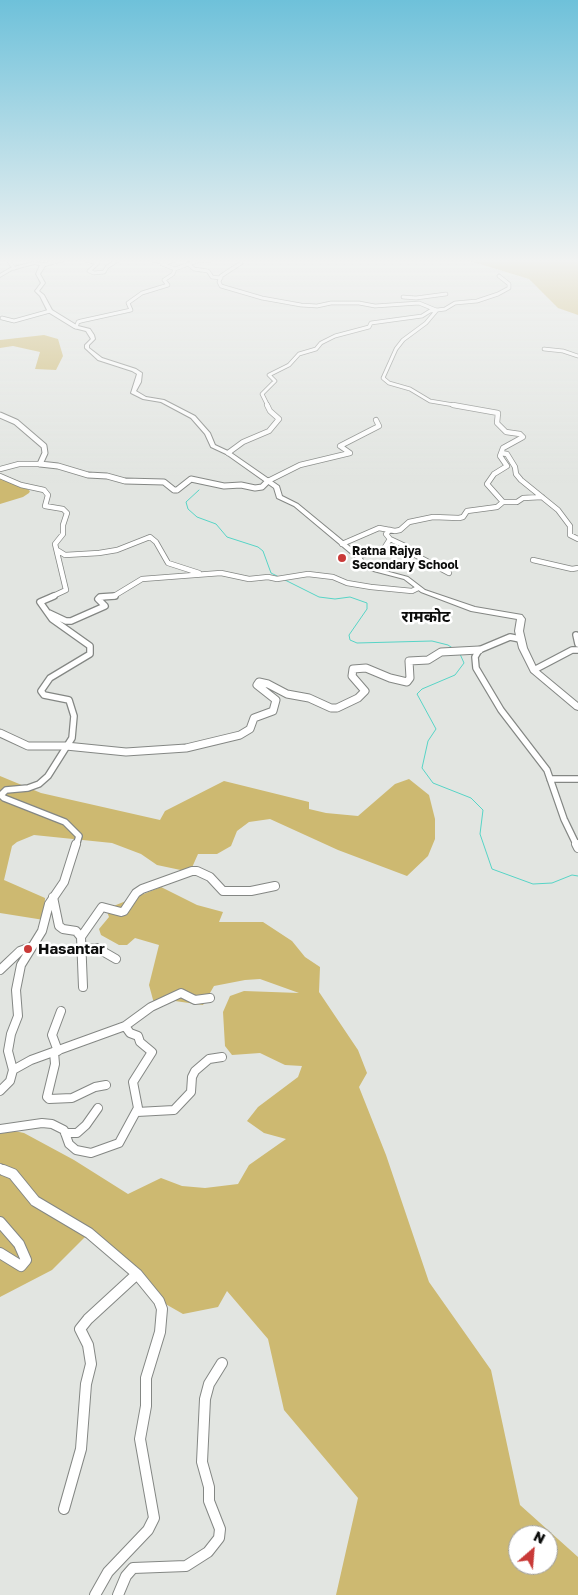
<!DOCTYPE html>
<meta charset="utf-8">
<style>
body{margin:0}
#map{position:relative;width:578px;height:1595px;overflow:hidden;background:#e2e5e1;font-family:"Golos Text",sans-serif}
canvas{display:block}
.north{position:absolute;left:508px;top:1525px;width:50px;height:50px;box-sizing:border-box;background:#fff;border:1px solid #9e9e9e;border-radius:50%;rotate:27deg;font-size:14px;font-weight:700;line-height:20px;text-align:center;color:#0c0d0c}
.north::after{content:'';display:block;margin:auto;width:18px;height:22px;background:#c93a38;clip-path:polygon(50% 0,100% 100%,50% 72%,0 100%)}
</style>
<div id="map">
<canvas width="578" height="1595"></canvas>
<div class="north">N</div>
</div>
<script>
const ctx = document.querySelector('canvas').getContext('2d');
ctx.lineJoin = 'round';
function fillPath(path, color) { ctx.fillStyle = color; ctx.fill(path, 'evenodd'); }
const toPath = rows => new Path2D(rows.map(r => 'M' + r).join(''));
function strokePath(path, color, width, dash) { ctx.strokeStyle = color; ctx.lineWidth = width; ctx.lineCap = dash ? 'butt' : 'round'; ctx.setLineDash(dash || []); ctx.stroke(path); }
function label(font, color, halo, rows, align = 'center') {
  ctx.font = font + ' "Golos Text","Noto Sans Devanagari",sans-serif'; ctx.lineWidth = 5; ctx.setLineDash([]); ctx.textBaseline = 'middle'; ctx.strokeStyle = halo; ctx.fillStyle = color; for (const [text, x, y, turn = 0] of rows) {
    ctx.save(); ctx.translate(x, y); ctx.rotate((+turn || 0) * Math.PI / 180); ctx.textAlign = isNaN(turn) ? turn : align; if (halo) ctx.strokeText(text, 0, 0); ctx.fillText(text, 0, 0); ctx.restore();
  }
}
const green = toPath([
 [467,260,578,260,578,315,558,308,529,279],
 [44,335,58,339,63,356,56,370,35,369,40,352,13,346,0,348,0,340],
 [0,477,23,486,30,491,29,493,23,497,0,504],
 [0,776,41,793,160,820,165,811,224,781,309,802,309,809,326,813,358,816,395,784,409,779,429,795,435,819,435,839,428,856,407,876,338,850,270,819,249,822,237,831,231,846,217,854,198,854,190,872,157,865,141,854,112,843,34,835,17,842,12,846,4,880,45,898,44,920,0,913],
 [161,887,197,905,223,912,219,922,263,922,292,941,305,957,320,967,319,992,358,1050,367,1073,359,1087,386,1155,429,1282,491,1370,520,1505,578,1557,578,1595,336,1595,358,1498,284,1410,268,1339,227,1291,218,1307,183,1314,162,1302,89,1233,52,1270,0,1297,0,1128,24,1133,74,1160,128,1194,161,1178,182,1186,205,1188,238,1184,249,1165,286,1139,264,1133,247,1121,258,1107,298,1077,302,1066,285,1065,260,1053,232,1055,225,1046,223,1012,230,996,244,991,299,993,260,979,245,980,214,986,203,1005,175,1001,155,1007,149,985,159,945,135,938,127,945,119,945,101,935,99,929,109,917,106,909],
 [518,1535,548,1535,548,1565,518,1565]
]);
const stream = toPath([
 [199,490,186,502,188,509,197,517,216,524,227,537,258,547,263,551,271,573,279,577],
 [285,580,319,597,335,599,350,597,367,603,367,609,349,635,350,640,357,643,432,641,448,645,454,649],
 [460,654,464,663,455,675,422,689,417,694,436,729,428,741,422,768,433,783,471,798,483,810,480,834,492,869,533,884,552,883,572,875,578,876]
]);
const minorFar4 = toPath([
 [8,260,14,268],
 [85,260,98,263,89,271,94,273,104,272,107,267,118,260],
 [152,260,166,263,175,260],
 [240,260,241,263,221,276,219,282,221,286,262,298,301,305,317,306,331,303,359,303,375,306,419,303,436,310],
 [188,264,194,269,208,271,212,277,221,278],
 [43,265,62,260],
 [175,269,197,261,211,260],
 [403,297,416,298,446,294],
 [437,310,426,323,403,340,396,349,383,378,389,383,410,389,430,401,460,406],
 [2,318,14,321,50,311],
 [76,327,78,322,81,321,131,310,128,303,142,293,168,285,164,280,173,274,175,269,162,264,166,263],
 [544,349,563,351,578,356],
 [268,406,262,394,275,381,269,375,289,365,299,354,316,349,321,343,335,336,369,327,371,323,422,316,430,311,445,309,455,303,477,301,498,294,509,288,509,284,499,276]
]);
const minorFar3 = toPath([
 [453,405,498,413,497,423,506,432,520,434,523,437,503,448,500,456,507,466,494,474,487,484,503,502,517,502,523,498,542,497],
 [228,453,243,442,269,431,279,419,270,411,267,405],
 [501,453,507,454,515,467,516,474,521,480,558,510,570,526,570,535,578,539],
 [0,469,19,464,40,464],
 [0,476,21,485,44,490,48,495,45,506,63,509,67,513,63,525,63,534,55,544,66,590,51,597],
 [268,481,300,465,350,453,340,446,379,426,376,420],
 [390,539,405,546,404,549],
 [342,544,379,528,395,531,400,530,409,522,433,517,459,518,463,517,467,511,497,507,503,502],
 [57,550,65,555,99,553,117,550,150,537,156,542,168,563,199,573],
 [383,550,404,549,449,573],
 [358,556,383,550,390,539,386,534,390,530],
 [533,560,572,569,578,568],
 [103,597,114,596,142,579,221,573,249,579,268,577,277,579,308,574,333,577,347,583,371,587,412,591,418,588]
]);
const minorFar2 = toPath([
 [54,596,40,602,52,619,90,646,90,654,50,678,41,691,44,695,69,700,74,716,72,738,48,776,39,784,28,788,6,790,1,795,4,798,65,822,79,836,76,846],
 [49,613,66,621,71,621,105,606,98,599,100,597,115,596],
 [576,635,578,644],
 [520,639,510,637,479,650,475,657,476,668,501,710,547,770,564,819,577,846],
 [534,670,572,650,578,650],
 [550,779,578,779]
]);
const minorFar1 = toPath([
 [576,844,578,848],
 [53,897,59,926,63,929,76,931,81,937,83,987],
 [81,937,102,907,121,912,124,911,136,893,142,889,192,871,197,871,210,877,223,891,251,891,275,886],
 [82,950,97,948,116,959],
 [0,970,20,951,31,947],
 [125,1026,151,1007,181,993,195,1000,210,998],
 [58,1051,52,1035,61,1011],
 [54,1052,55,1064,47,1097,49,1099,72,1098,95,1087,106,1085],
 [0,1091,10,1081,13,1070,8,1051,11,1034,18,1016,16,990,21,965,42,931,49,904,64,882,76,844],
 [137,1112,174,1110,191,1092,192,1077,195,1071,209,1059,222,1057],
 [0,1129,42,1123,52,1124,64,1130,69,1144,76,1150,91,1153,119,1143,138,1108,133,1082,152,1052,140,1042,138,1036,130,1033,125,1026,31,1060,13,1070],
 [65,1133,77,1133,86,1125,98,1108],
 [0,1168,6,1171]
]);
const minor = toPath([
 [3,1170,13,1174,35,1201,89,1233,137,1274,159,1301,162,1309,160,1332,146,1378,146,1406,140,1439,154,1518,148,1530,108,1572,95,1595],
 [0,1222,19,1244,26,1260,21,1266,0,1253],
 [64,1509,81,1449,86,1384,91,1364,88,1345,80,1329,88,1319,137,1274],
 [118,1595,126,1576,133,1568,186,1566,208,1552,219,1538,220,1529,209,1501,209,1487,202,1462,205,1399,209,1384,222,1363]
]);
const tertiaryFar1 = toPath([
 [0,415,16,422,44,446,45,453,40,464,58,466,88,475,107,476,125,481,164,482,174,490,177,490,191,479,224,486,241,485,255,488,262,487,268,481]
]);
const tertiary = toPath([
 [0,733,28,746,66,746,126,752,186,748,240,735,250,729,254,718,273,711,276,700,257,685,259,682,268,684,287,694,309,698,331,708,337,708,358,698,365,691,352,676,353,669,366,668,390,678,407,682,410,678,409,661,428,660,441,652,479,650]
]);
const secondary = toPath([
 [33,262,43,263,45,266,40,274,45,283,39,291,44,295,52,310,78,326,90,329,94,335,95,339,89,345,89,348,102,358,136,369,142,373,141,382,136,391,146,397,164,400,195,416,210,433,215,445,230,452,279,486,282,496,298,504,360,555,367,566,408,577,425,590,475,607,522,615,525,619,523,631,527,648,537,669,578,703,578,710,575,709,531,672,519,648,515,631,517,619,471,611,421,592,404,579,362,568,355,557,294,506,277,498,274,488,226,454,211,447,205,434,191,418,161,402,143,399,131,393,137,374,132,371,98,360,85,348,85,345,91,339,86,331,74,328,48,312,40,296,35,291,41,283,36,274,40,265,34,264,12,270,0,277,0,274,10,268,33,262]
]);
const markers = [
 [342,558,5,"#c93a38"],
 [28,949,5,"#c93a38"]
];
const farPoinames = [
 ["Ratna Rajya",352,551],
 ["Secondary School",352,565]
];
const poiNames = [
 ["Hasantar",38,949]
];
const neighbourhoodNames = [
 ["रामकोट",426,617]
];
fillPath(green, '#cdb971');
strokePath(stream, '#57d4c6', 1);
strokePath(minorFar4, '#848784', 4.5);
strokePath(minorFar3, '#848784', 6);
strokePath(minorFar2, '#848784', 8);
strokePath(minorFar1, '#848784', 10);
strokePath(minor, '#848784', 12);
strokePath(tertiaryFar1, '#848784', 7);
strokePath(tertiary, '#848784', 9);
strokePath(secondary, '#848784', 2);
strokePath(minorFar4, '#fff', 3);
strokePath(minorFar3, '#fff', 4.5);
strokePath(minorFar2, '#fff', 5.5);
strokePath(minorFar1, '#fff', 8);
strokePath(minor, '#fff', 10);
strokePath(tertiaryFar1, '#fff', 5);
strokePath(tertiary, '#fff', 7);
fillPath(secondary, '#fff');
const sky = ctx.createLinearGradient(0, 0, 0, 483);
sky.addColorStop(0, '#6ec1da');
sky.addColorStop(0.54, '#f2f3f2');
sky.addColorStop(1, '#f2f3f200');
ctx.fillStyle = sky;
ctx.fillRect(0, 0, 578, 483);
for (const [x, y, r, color] of markers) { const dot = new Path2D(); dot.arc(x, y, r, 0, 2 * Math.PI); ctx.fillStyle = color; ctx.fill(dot); strokePath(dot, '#fff', 2); }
label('bold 12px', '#0c0d0c', '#fff', farPoinames, 'left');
label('bold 15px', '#0c0d0c', '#fff', poiNames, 'left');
label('bold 16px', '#0c0d0c', '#fff', neighbourhoodNames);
</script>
